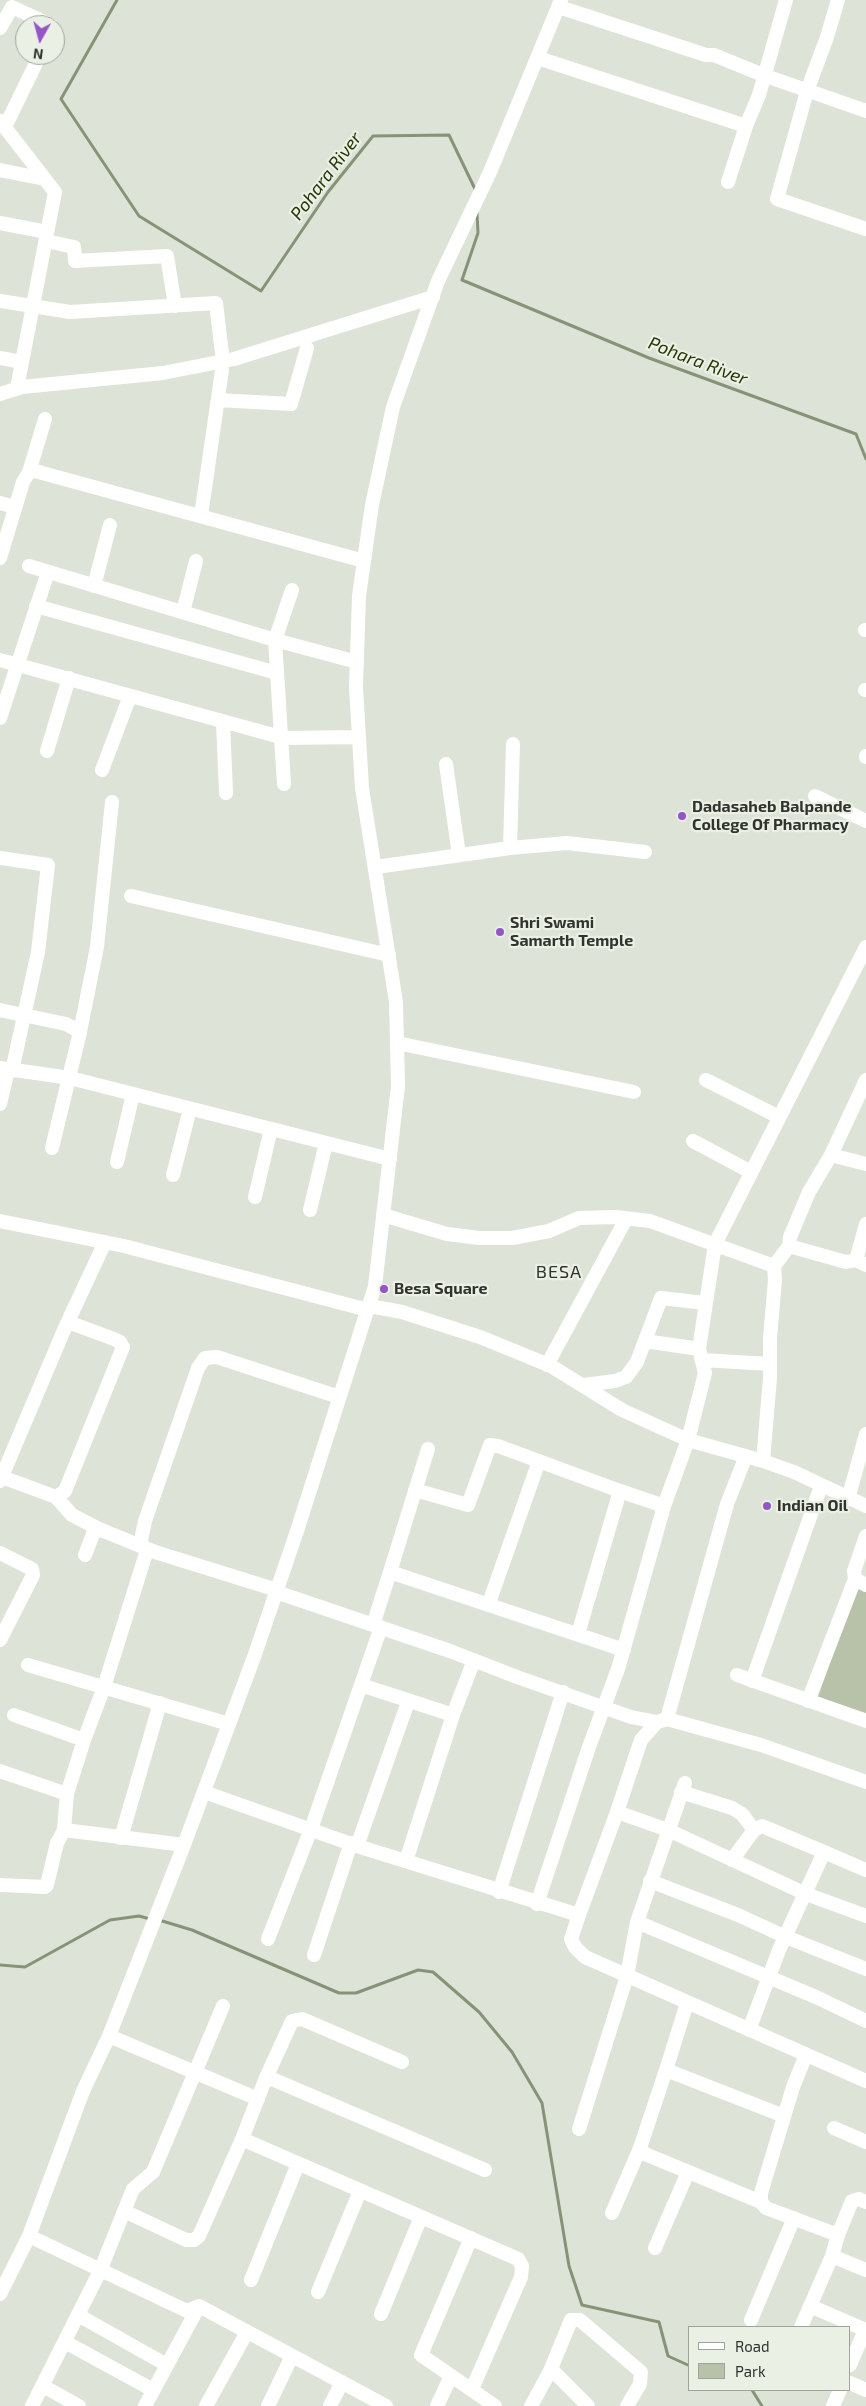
<!DOCTYPE html>
<style>
body{margin:0}
#map{position:relative;width:866px;height:2406px;overflow:hidden;background:#dee3d8;font-family:"Exo 2",sans-serif}
canvas{display:block}
.legend{position:absolute;left:688px;top:2326px;width:162px;height:65px;box-sizing:border-box;background:#ebf0e5;border:1px solid #a1a49c;margin:0;padding:6px 9px;list-style:none;font-size:15px;color:#31332e}
.legend li{display:flex;align-items:center;gap:10px;height:25px}
.legend b{width:25px;border:1px solid #a1a49c}
.north{position:absolute;left:15px;top:15px;width:50px;height:50px;box-sizing:border-box;background:#ebf0e5;border:1px solid #a1a49c;border-radius:50%;rotate:187deg;font-size:14px;font-weight:700;line-height:20px;text-align:center;color:#31332e}
.north::after{content:'';display:block;margin:auto;width:18px;height:22px;background:#9455cb;clip-path:polygon(50% 0,100% 100%,50% 72%,0 100%)}
</style>
<div id="map">
<canvas width="866" height="2406"></canvas>
<ul class="legend">
<li><b style="height:6px;background:#fff"></b>Road</li>
<li><b style="height:14px;background:#b7c2a8"></b>Park</li>
</ul>
<div class="north">N</div>
</div>
<script>
const ctx = document.querySelector('canvas').getContext('2d');
ctx.lineJoin = 'round';
function fillPath(path, color) { ctx.fillStyle = color; ctx.fill(path, 'evenodd'); }
const toPath = rows => new Path2D(rows.map(r => 'M' + r).join(''));
function strokePath(path, color, width, dash) { ctx.strokeStyle = color; ctx.lineWidth = width; ctx.lineCap = dash ? 'butt' : 'round'; ctx.setLineDash(dash || []); ctx.stroke(path); }
function label(font, color, halo, rows, align = 'center') {
  ctx.font = font + ' "Exo 2",sans-serif'; ctx.lineWidth = 4.5; ctx.setLineDash([]); ctx.textBaseline = 'middle'; ctx.strokeStyle = halo; ctx.fillStyle = color; for (const [text, x, y, turn = 0] of rows) {
    ctx.save(); ctx.translate(x, y); ctx.rotate((+turn || 0) * Math.PI / 180); ctx.textAlign = isNaN(turn) ? turn : align; if (halo) ctx.strokeText(text, 0, 0); ctx.fillText(text, 0, 0); ctx.restore();
  }
}
const green = toPath([
 [857,1587,866,1591,866,1713,818,1697]
]);
const stream = toPath([
 [117,0,61,99,139,216,261,291,328,192,373,136,449,135,475,189],
 [477,213,478,233,462,280,649,358,856,434,866,459],
 [159,1920,192,1930,339,1993,356,1993,418,1970,433,1972,479,2012,512,2052,542,2103,569,2266,582,2305,659,2322,668,2356,690,2366],
 [0,1965,25,1967,110,1920,139,1916,150,1919],
 [752,2390,762,2406]
]);
const minor = toPath([
 [838,0,827,37,807,91,777,199,866,229],
 [559,7,706,55,714,55,763,75,866,111],
 [0,28,12,7,51,25],
 [538,58,746,126,759,95,786,0],
 [0,121,55,192,17,388],
 [5,127,40,55],
 [0,170,45,179],
 [728,182,746,126],
 [0,223,47,232],
 [46,241,74,247,75,261,167,256,175,306],
 [0,301,70,312,216,303,223,362],
 [0,358,22,362],
 [0,394,22,387,163,373,234,359,433,297],
 [218,400,291,404,307,348],
 [29,472,45,419],
 [0,503,15,507],
 [201,516,222,370],
 [0,558,23,482,29,472,35,471,364,561],
 [29,566,275,640,357,662],
 [94,586,110,525],
 [36,606,277,673],
 [183,612,196,561],
 [865,630,866,630],
 [0,660,284,738,359,737],
 [865,690,866,690],
 [0,718,48,572],
 [223,722,226,793],
 [47,751,69,678],
 [866,756,866,757],
 [446,764,459,855],
 [102,770,130,696],
 [284,784,275,640,292,590],
 [815,796,866,821],
 [510,848,513,744],
 [0,858,48,865,38,952,12,1071],
 [376,867,510,848,567,843,645,852],
 [131,896,389,955],
 [0,1010,66,1024,80,1032],
 [397,1043,634,1092],
 [0,1068,70,1078,390,1159],
 [706,1080,779,1117],
 [0,1104,8,1070],
 [693,1141,751,1172],
 [52,1148,80,1032,97,947,112,802],
 [831,1155,866,1164],
 [117,1162,133,1094],
 [173,1175,190,1109],
 [255,1197,271,1129],
 [310,1210,326,1143],
 [383,1215,447,1234,479,1238,512,1238,549,1231,579,1218,615,1217,650,1221,774,1266,775,1280,770,1338,770,1378,763,1461],
 [0,1221,124,1246,368,1310],
 [789,1246,846,1262,856,1260,866,1265],
 [856,1260,866,1224],
 [774,1266,789,1246,790,1237,809,1192,831,1155,866,1080],
 [369,1306,402,1312,480,1337,551,1366,622,1410,688,1440,763,1461,794,1472,866,1506],
 [645,1341,699,1349],
 [702,1360,770,1364],
 [547,1365,626,1219],
 [583,1385,615,1381,626,1377,637,1362,661,1298,705,1303],
 [2,1477,56,1497,72,1515,99,1529],
 [0,1481,64,1330,105,1242],
 [415,1490,468,1505,490,1445,498,1446,620,1491,578,1634],
 [620,1491,664,1506],
 [56,1497,65,1491,123,1347,120,1342,114,1339,68,1322],
 [848,1499,866,1434],
 [866,1536,854,1571,855,1579,866,1585],
 [140,1545,145,1521,198,1368,205,1358,217,1357,339,1397],
 [0,1553,32,1569,33,1575,0,1640],
 [85,1555,93,1534,99,1529,155,1552,277,1590],
 [390,1572,428,1449],
 [276,1592,450,1651,517,1677,631,1717,657,1722,667,1719,761,1745,866,1782],
 [489,1603,539,1461],
 [373,1625,390,1572,624,1650],
 [28,1665,229,1724],
 [737,1675,866,1721],
 [752,1681,821,1486],
 [361,1685,453,1715],
 [808,1701,855,1579],
 [14,1715,84,1740],
 [667,1719,727,1504,746,1456],
 [0,1771,67,1794],
 [204,1792,357,1846,579,1915,571,1939,575,1947,585,1957,866,2081],
 [681,1792,732,1808,742,1814,754,1830],
 [617,1812,668,1830,806,1894,866,1916],
 [64,1830,184,1845],
 [121,1838,160,1703],
 [357,1846,408,1702],
 [732,1860,754,1830,762,1826,824,1852],
 [406,1861,453,1715,474,1660],
 [650,1881,738,1915,786,1937,866,1969],
 [0,1885,45,1887,47,1885,57,1843,64,1830,67,1794,84,1740,104,1687,147,1550],
 [499,1892,563,1692],
 [537,1904,589,1747,618,1669,664,1506,688,1440,705,1373,699,1349,715,1244,866,947],
 [579,1915,617,1812,641,1740,657,1722],
 [637,1922,816,1997,866,2021],
 [268,1939,311,1829,381,1627],
 [314,1955,351,1843],
 [687,2003,666,2070,784,2116],
 [749,2030,779,1950,824,1852,866,1870],
 [109,2036,258,2099],
 [666,2070,640,2148,645,2154,761,2202],
 [265,2080,292,2021,302,2019,402,2062],
 [834,2128,866,2142],
 [579,2129,627,1976,637,1922,685,1783],
 [124,2211,186,2240,194,2240,199,2236,242,2139],
 [612,2213,640,2148],
 [838,2235,852,2201,859,2199,866,2202],
 [29,2236,187,2311,199,2306,386,2406],
 [471,2238,421,2355,495,2406],
 [655,2248,688,2172],
 [832,2256,866,2270],
 [251,2280,298,2164],
 [318,2292,360,2191],
 [0,2294,29,2236,83,2091,109,2036,184,1845,254,1657,297,1531,375,1286,398,1086,396,1002,362,788,356,687,359,596,372,505,393,407,438,281,490,172,561,0],
 [810,2306,866,2330],
 [381,2314,421,2217],
 [78,2315,165,2364],
 [751,2320,794,2218],
 [801,2327,832,2256,838,2235,766,2208,761,2202,761,2193,793,2087,806,2055],
 [65,2342,153,2390],
 [850,2365,865,2330],
 [550,2371,571,2320,580,2320,641,2372,640,2384,627,2406],
 [850,2383,866,2390],
 [43,2386,79,2406],
 [472,2389,521,2277,522,2266,518,2259,242,2139,265,2080,272,2079,485,2170],
 [32,2406,100,2271,133,2189,153,2172,223,2006],
 [145,2406,199,2306],
 [206,2406,247,2332],
 [268,2406,292,2356],
 [330,2406,342,2382],
 [437,2406,451,2376],
 [531,2406,550,2371,554,2372,588,2406],
 [833,2406,840,2390]
]);
const markers = [
 [682,816,5,"#9455cb"],
 [500,932,5,"#9455cb"],
 [384,1289,5,"#9455cb"],
 [767,1506,5,"#9455cb"]
];
const poiNames = [
 ["Dadasaheb Balpande",692,807],
 ["College Of Pharmacy",692,825],
 ["Shri Swami",510,923],
 ["Samarth Temple",510,941],
 ["Besa Square",394,1289],
 ["Indian Oil",777,1506]
];
const waterNames = [
 ["Pohara River",326,176,-53],
 ["Pohara River",698,361,21]
];
const neighbourhoodNames = [
 ["BESA",559,1272]
];
fillPath(green, '#b7c2a8');
strokePath(stream, '#879377', 3);
strokePath(minor, '#fff', 14);
for (const [x, y, r, color] of markers) { const dot = new Path2D(); dot.arc(x, y, r, 0, 2 * Math.PI); ctx.fillStyle = color; ctx.fill(dot); strokePath(dot, '#ebf0e5', 2); }
label('bold 16px', '#31332e', '#ebf0e5', poiNames, 'left');
label('italic 18px', '#253404', '#ebf0e5', waterNames);
ctx.letterSpacing = '1px';
label('18px', '#31332e', '#ebf0e5', neighbourhoodNames);
ctx.letterSpacing = '0px';
</script>
